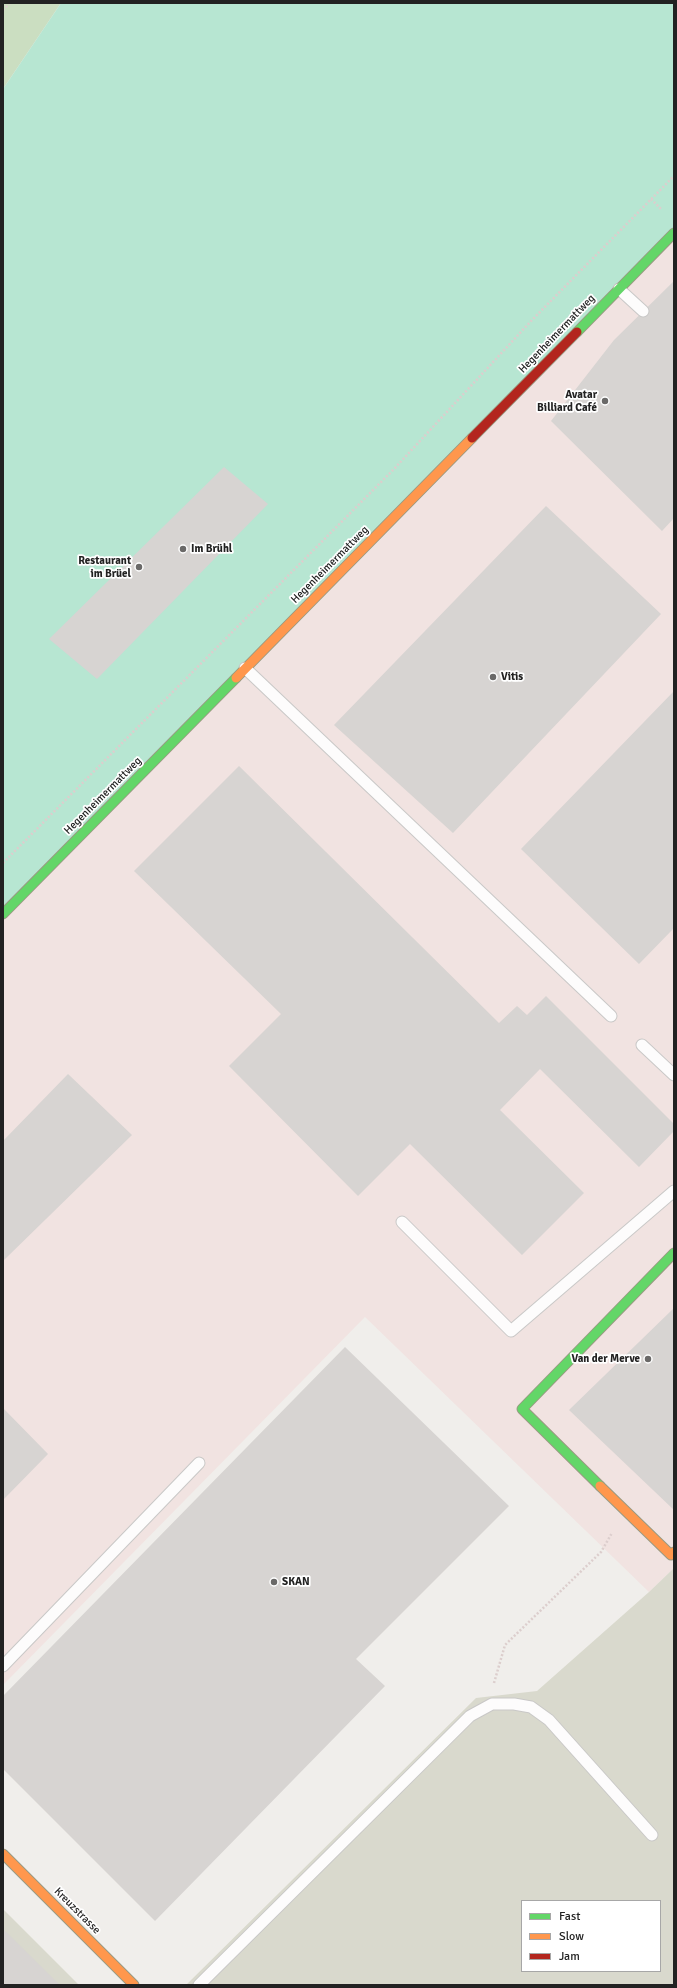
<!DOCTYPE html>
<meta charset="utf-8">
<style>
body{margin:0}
#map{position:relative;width:677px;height:1988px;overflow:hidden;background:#f0eeeb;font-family:Signika,sans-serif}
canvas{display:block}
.frame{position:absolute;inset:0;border:4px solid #222;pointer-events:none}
.legend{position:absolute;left:521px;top:1900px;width:140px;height:72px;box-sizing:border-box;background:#fff;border:1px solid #a7a7a7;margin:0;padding:5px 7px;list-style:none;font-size:12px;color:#222}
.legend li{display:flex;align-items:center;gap:8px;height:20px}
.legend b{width:20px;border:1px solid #a7a7a7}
</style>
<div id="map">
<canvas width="677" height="1988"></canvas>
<div class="frame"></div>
<ul class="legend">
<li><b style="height:5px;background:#63d668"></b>Fast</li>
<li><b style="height:5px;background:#ff974d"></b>Slow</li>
<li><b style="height:5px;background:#b3261e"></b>Jam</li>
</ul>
</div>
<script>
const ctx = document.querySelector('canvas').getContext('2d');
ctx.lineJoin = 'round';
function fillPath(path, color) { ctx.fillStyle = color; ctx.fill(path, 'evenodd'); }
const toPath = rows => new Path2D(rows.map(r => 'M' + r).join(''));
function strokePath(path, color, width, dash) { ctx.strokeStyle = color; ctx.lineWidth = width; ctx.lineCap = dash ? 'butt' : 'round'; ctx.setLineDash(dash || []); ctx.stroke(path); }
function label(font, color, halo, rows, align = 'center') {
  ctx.font = font + ' Signika,sans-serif'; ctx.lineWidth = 3.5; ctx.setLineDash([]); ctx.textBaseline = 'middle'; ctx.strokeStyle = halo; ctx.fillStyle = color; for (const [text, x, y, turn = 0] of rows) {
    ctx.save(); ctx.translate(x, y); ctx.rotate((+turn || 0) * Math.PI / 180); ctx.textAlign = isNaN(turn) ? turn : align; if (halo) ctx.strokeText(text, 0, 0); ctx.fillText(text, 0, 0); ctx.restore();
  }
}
const commercial = toPath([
 [674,233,674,1568,649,1592,365,1317,3,1685,3,914]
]);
const construction = toPath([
 [674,1568,674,1985,186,1985,476,1698,537,1691,649,1592],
 [522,1901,660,1901,660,1971,522,1971],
 [3,1909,79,1985,3,1985]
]);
const forest = toPath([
 [3,3,61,3,3,89]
]);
const pitch = toPath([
 [61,3,674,3,674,233,3,914,3,89]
]);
const building = toPath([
 [674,281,674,518,662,531,551,421,614,340],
 [224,467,268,504,97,679,49,639],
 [546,506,661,614,453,833,334,725],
 [674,691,674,928,639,964,521,849],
 [239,766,499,1023,517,1006,527,1015,546,996,674,1124,674,1131,639,1167,540,1069,500,1110,584,1193,522,1255,410,1144,358,1196,229,1066,281,1014,134,871],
 [68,1074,132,1135,3,1261,3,1141],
 [674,1308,674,1510,569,1410],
 [345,1347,509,1506,356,1659,385,1686,155,1921,3,1769,3,1696],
 [3,1408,48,1454,3,1500],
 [3,1929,60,1985,3,1985]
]);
const path = toPath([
 [3,10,10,3],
 [651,199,662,210],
 [3,863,394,469,532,320,674,176],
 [494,1683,505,1645,601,1552,612,1533]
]);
const lane = toPath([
 [619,289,643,311],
 [245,668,611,1016],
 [642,1045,674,1075],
 [402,1222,511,1331,674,1191],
 [3,1666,199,1463],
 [199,1985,470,1716,492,1704,514,1704,531,1707,549,1720,652,1835]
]);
const fast = toPath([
 [577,332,674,233],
 [3,914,236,678],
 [600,1486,522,1409,674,1253]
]);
const slow = toPath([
 [236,678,472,438],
 [600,1486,671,1555,674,1552],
 [3,1854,134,1985]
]);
const jam = toPath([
 [472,438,577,332]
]);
const markers = [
 [605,401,4,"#6a6968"],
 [183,549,4,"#6a6968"],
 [139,567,4,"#6a6968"],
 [493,677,4,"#6a6968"],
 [648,1359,4,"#6a6968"],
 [274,1582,4,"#6a6968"]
];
const streetNames = [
 ["Hegenheimermattweg",557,334,-46],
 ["Hegenheimermattweg",330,565,-45],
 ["Hegenheimermattweg",103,796,-45],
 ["Kreuzstrasse",77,1911,45]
];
const poiNames = [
 ["Avatar",597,395],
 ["Billiard Café",597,408],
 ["Im Brühl",191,549,"left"],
 ["Restaurant",131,561],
 ["im Brüel",131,574],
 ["Vitis",501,677,"left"],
 ["Van der Merve",640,1359],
 ["SKAN",282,1582,"left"]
];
fillPath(commercial, '#f1e3e1');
fillPath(construction, '#d9d9cd');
fillPath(forest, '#cbdec1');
fillPath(pitch, '#b7e6d2');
fillPath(building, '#d7d4d2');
strokePath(lane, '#c9c8c7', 13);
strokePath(fast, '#999a82', 11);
strokePath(slow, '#999a82', 11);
strokePath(jam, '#999a82', 11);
strokePath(path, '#dccecd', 2.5, [2, 2]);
strokePath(lane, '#fdfcfc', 11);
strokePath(fast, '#63d668', 9);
strokePath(slow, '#ff974d', 9);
strokePath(jam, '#b3261e', 9);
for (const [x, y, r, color] of markers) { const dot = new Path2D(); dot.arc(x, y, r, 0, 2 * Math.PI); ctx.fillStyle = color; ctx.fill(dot); strokePath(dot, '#fff', 1.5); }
label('11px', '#222', '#fff', streetNames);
label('bold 11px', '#222', '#fff', poiNames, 'right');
</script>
